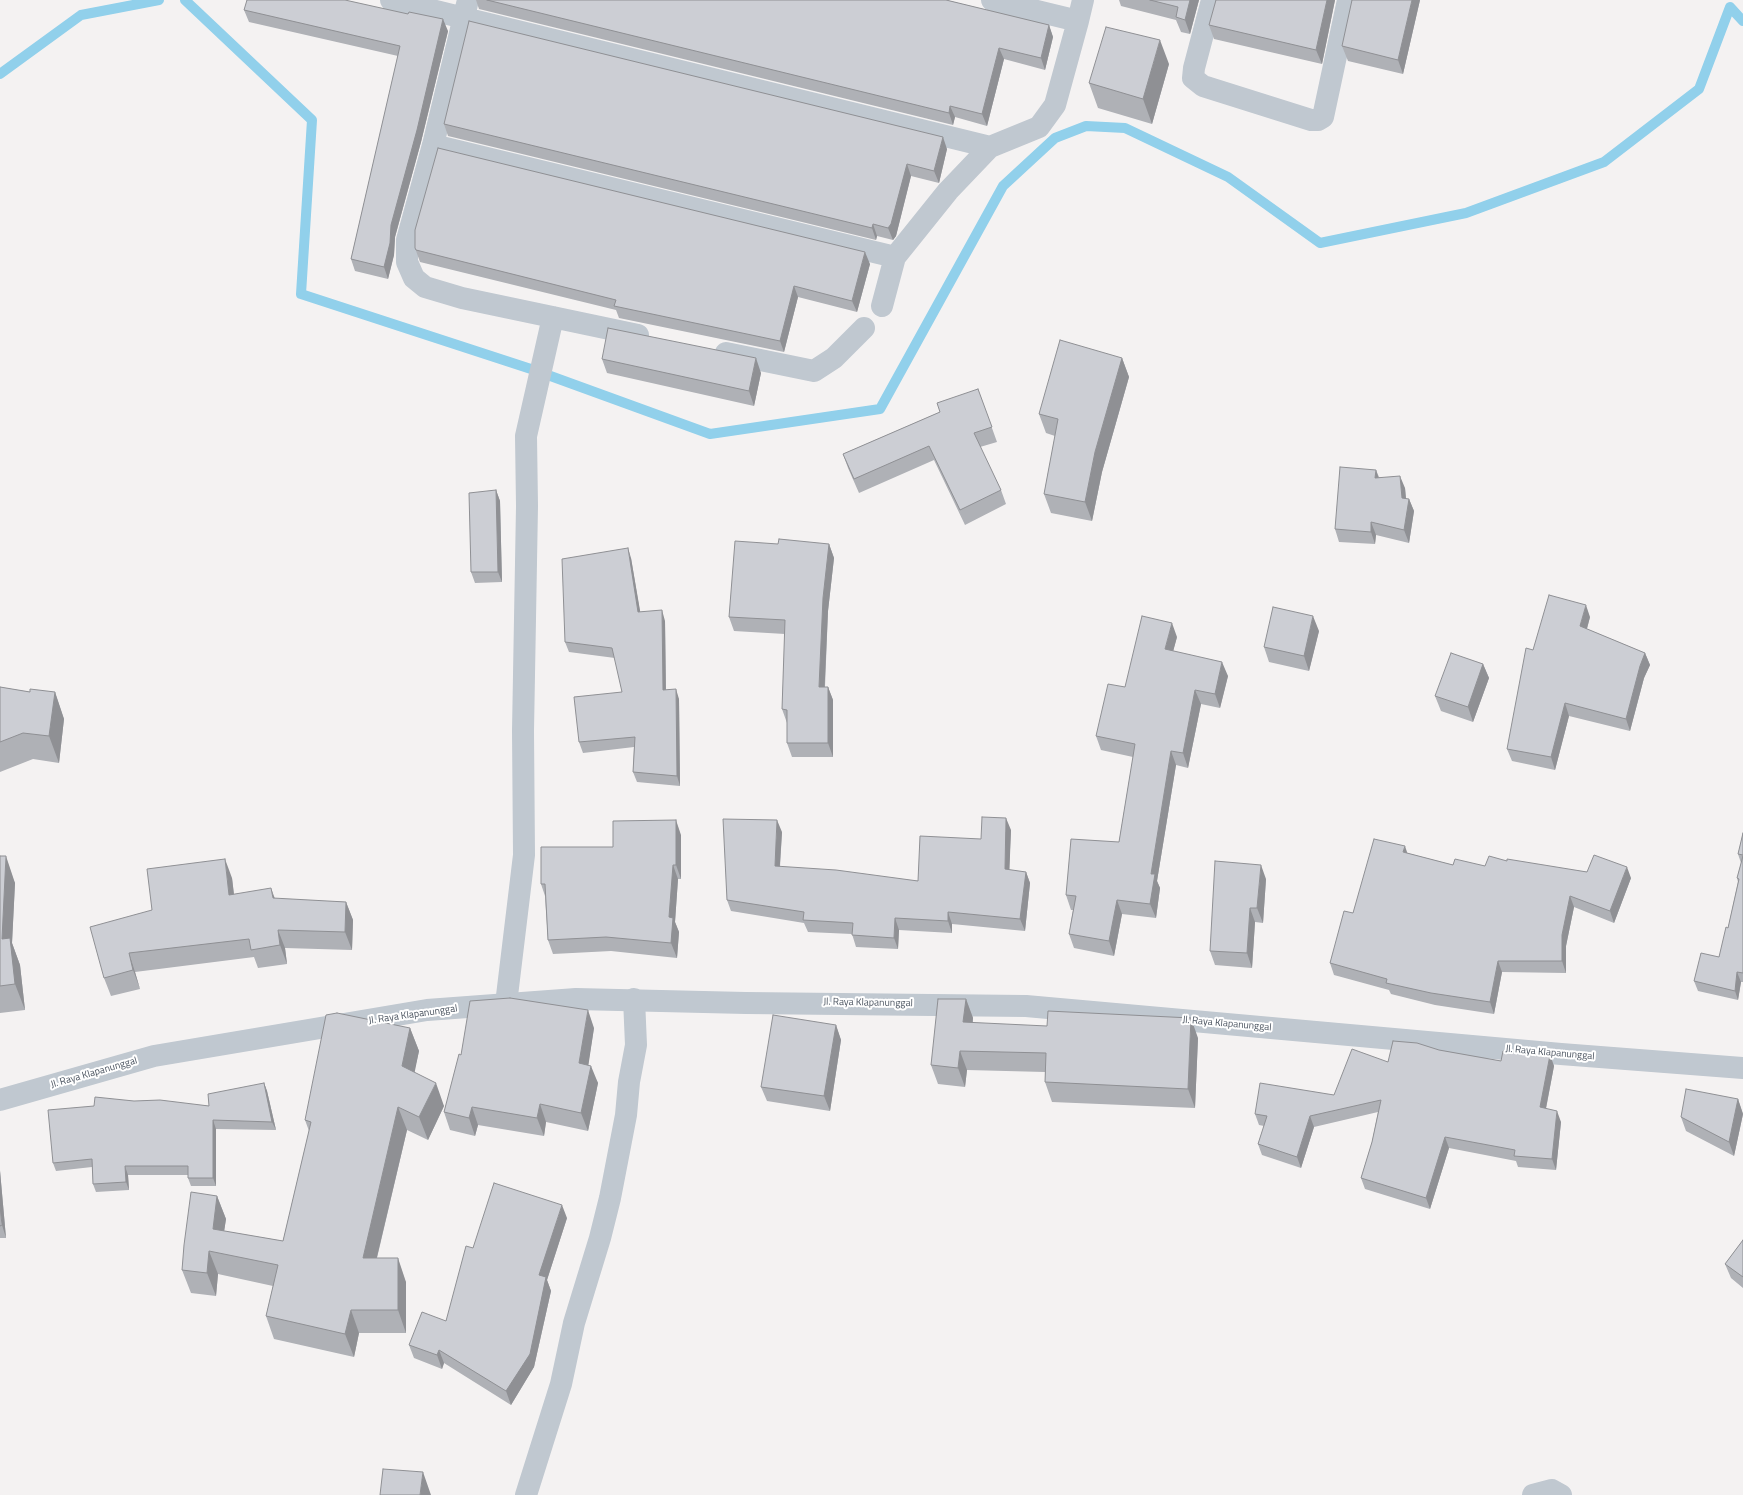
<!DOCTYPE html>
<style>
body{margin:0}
canvas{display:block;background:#f4f2f2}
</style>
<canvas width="1743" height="1495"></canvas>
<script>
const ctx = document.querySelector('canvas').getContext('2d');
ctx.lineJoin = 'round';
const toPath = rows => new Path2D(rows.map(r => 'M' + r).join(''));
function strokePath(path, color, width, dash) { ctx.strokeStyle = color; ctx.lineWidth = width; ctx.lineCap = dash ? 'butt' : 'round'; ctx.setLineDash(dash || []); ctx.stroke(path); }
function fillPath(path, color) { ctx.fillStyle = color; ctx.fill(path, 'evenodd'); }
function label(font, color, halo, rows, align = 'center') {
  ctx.font = font + ' "Titillium Web",sans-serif'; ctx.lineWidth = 4; ctx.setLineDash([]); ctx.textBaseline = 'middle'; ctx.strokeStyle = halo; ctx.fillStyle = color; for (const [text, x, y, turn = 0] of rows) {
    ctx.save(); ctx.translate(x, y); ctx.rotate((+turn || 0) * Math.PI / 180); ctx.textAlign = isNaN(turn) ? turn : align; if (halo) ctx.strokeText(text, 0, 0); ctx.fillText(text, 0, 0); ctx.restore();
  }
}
const stream = toPath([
 [185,0,312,120,301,294,534,370,710,434,880,409,1003,186,1055,138,1086,126,1125,128,1228,177,1320,243,1466,213,1604,162,1699,89,1730,7,1743,21],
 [0,74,81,15,159,0]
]);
const minor = toPath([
 [391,0,990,147],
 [468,0,433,145,407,240,407,262,414,278,425,287,462,298,638,335],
 [992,0,1078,21,1083,0],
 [1212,0,1194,68,1193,78,1203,86,1311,120,1318,120,1323,117,1348,0],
 [433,145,895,257],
 [882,306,895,257,948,191,990,147,1039,127,1055,105,1078,21],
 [726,353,814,371,834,358,864,328],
 [506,1004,524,855,523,731,527,506,526,436,553,317],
 [526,1495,561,1384,574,1323,600,1238,610,1198,626,1115,629,1082,636,1045,634,999],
 [1533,1495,1552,1490,1561,1495]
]);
const tertiary = toPath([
 [0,1100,154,1056,427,1010,576,999,746,1003,1026,1006,1561,1054,1743,1068]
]);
const wall = toPath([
 [476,0,946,0,1049,25,1053,37,1045,70,1004,59,987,126,955,117,953,125,479,9],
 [1119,0,1199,0,1190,34,1181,32,1176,20,1121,6],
 [1335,0,1322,64,1214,39,1209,25],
 [1420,0,1403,74,1348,61,1342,46],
 [244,10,448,31,421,142,395,237,394,255,388,279,355,271,351,259,398,56,249,22],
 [1169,64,1152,124,1098,108,1089,83],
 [444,124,947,149,939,183,911,176,896,236,893,240,877,236,876,240,448,136],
 [415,248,870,264,857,312,798,297,784,352,619,318,616,310,420,262],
 [1122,358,1129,377,1102,472,1092,521,1051,513,1044,494,1055,436,1046,433,1039,414],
 [602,359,761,373,754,406,607,373],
 [978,389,997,442,980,447,1001,490,1006,504,965,525,934,460,859,493,848,468,843,454,940,412],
 [1376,470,1379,477,1405,488,1406,499,1409,499,1414,511,1409,543,1376,535,1375,544,1339,542,1335,529],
 [496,490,500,501,502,582,475,583,471,572],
 [778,544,829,544,834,558,828,611,825,687,828,687,833,700,833,757,792,757,787,743,787,723,782,709,785,634,734,631,729,617],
 [631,558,640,612,665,621,666,690,679,699,680,786,637,782,633,772,634,747,583,753,579,742,622,692,615,658,569,652,565,642],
 [1590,617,1587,629,1645,653,1650,665,1644,678,1630,731,1569,716,1555,770,1512,761,1507,749,1533,650],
 [1319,631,1309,671,1269,662,1264,647],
 [1177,637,1173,651,1228,676,1220,708,1201,704,1188,768,1176,765,1157,881,1160,888,1156,918,1122,914,1114,956,1074,948,1069,934,1073,910,1071,910,1066,895,1119,842,1133,757,1101,750,1096,736,1125,687],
 [1483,664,1489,678,1473,722,1441,711,1435,696],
 [0,687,30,692,55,692,64,719,59,763,33,759,0,772],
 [1011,830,1009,870,1026,872,1030,883,1025,931,952,924,952,933,899,930,898,949,856,947,852,934,808,932,804,923,731,911,727,900,782,832,780,867,918,881,981,839],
 [1743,833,1743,982,1741,982,1738,1000,1698,991,1694,981,1719,957,1728,928,1738,882,1737,878,1741,863,1738,854],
 [681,835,681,879,678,879,675,922,679,932,677,958,611,951,553,954,548,940,545,896,541,884,613,847],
 [1407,853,1453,865,1485,866,1507,861,1631,878,1614,923,1574,907,1566,946,1566,973,1502,972,1494,1014,1435,1005,1391,994,1389,990,1334,975,1330,963,1353,913],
 [0,856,15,883,12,943,20,965,25,1010,0,1013],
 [232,878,234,894,275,899,346,902,353,920,352,950,285,948,287,964,258,968,254,957,135,972,140,989,111,996,104,978,152,910],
 [1266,879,1263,923,1255,922,1252,968,1215,965,1210,951],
 [966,999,973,1018,973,1023,1198,1038,1195,1108,1052,1102,1045,1082,1045,1072,967,1070,965,1087,938,1084,931,1065],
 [836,1025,841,1040,830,1111,767,1101,761,1087],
 [410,1028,419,1051,414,1072,444,1106,428,1140,407,1130,377,1258,406,1282,406,1333,359,1333,354,1357,274,1339,266,1316,273,1286,218,1274,216,1296,191,1293,182,1270,217,1196,226,1219,224,1231,283,1241,309,1131,305,1120],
 [594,1028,588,1065,598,1083,588,1131,546,1122,544,1136,478,1125,475,1136,450,1130,444,1112,461,1055],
 [1439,1050,1501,1061,1550,1055,1554,1066,1546,1109,1561,1122,1556,1170,1518,1167,1516,1161,1449,1148,1430,1209,1365,1189,1361,1178,1372,1142,1378,1112,1314,1127,1301,1168,1262,1155,1258,1144,1264,1126,1259,1125,1255,1114,1334,1095,1388,1062],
 [264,1083,267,1091,276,1130,216,1129,216,1186,191,1186,188,1178,188,1175,128,1175,129,1190,96,1192,93,1184,92,1167,56,1171,53,1163,94,1106,134,1101,209,1106],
 [1738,1099,1743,1114,1734,1156,1686,1131,1681,1117],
 [0,1170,6,1238,0,1238],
 [567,1218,547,1280,551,1291,534,1367,511,1405,444,1363,442,1369,414,1358,409,1345,446,1321,473,1248],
 [1743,1240,1743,1288,1731,1278,1725,1264]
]);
const shadedWall = toPath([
 [1190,0,1199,0,1190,34,1185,20],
 [1327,0,1335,0,1322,64,1316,50],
 [1412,0,1420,0,1403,74,1398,60],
 [443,19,448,31,421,142,395,237,394,255,388,279,384,267,391,225],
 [1049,25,1053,37,1045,70,1041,58],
 [1160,40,1169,64,1152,124,1143,99],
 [999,48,1004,59,987,126,982,114],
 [950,106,955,117,953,125,949,113],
 [943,137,947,149,939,183,934,171],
 [907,164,911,176,896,236,893,240,888,228],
 [873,224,877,236,876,240,872,228],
 [865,252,870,264,857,312,852,301],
 [794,286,798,297,784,352,780,341],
 [756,358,761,373,754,406,749,391],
 [1122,358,1129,377,1102,472,1092,521,1085,502,1095,452],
 [1376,470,1380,482,1375,478],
 [1400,476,1405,488,1407,510,1402,498],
 [496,490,500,501,502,582,498,572],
 [1409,499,1414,511,1409,543,1404,530],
 [1371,522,1376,535,1375,544,1371,532],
 [829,544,834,558,828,611,824,700,819,687,823,598],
 [628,548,631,558,642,622,638,612],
 [1586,605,1590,617,1584,639,1580,626],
 [662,610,665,621,666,700,663,690],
 [1313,616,1319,631,1309,671,1304,656],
 [1172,623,1177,637,1170,663,1165,649],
 [1645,653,1650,665,1644,678,1630,731,1626,719,1640,666],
 [1222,662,1228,676,1220,708,1215,694],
 [1483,664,1489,678,1473,722,1468,707],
 [828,687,833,700,833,757,828,743],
 [676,689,679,699,680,786,677,776],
 [1195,690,1201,704,1188,768,1183,753],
 [55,692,64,719,59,763,49,736],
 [1565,703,1569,716,1555,770,1551,757],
 [1171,751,1176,765,1157,881,1160,888,1156,918,1150,904,1151,874],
 [1006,818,1011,830,1009,881,1005,869],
 [676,820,681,835,681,879,676,865],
 [777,820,782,832,779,878,775,866],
 [1405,846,1409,858,1403,852],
 [6,856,15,883,12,943,20,965,25,1010,15,984,2,939],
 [225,859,232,878,236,913,229,895],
 [673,865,678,879,675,922,679,932,677,958,671,943,669,917],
 [1261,865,1266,879,1263,923,1257,908],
 [1627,867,1631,878,1614,923,1610,911],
 [1026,872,1030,883,1025,931,1020,919],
 [271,888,278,907,273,898],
 [1570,896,1574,907,1566,946,1566,973,1562,961,1562,935],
 [1117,900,1122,914,1114,956,1109,941],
 [346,902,353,920,352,950,345,932],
 [1250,908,1255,922,1252,968,1247,953],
 [948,912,952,924,952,933,948,921],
 [895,918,899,930,898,949,894,938],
 [278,930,285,948,287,964,280,945],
 [129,953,135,972,140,989,133,970],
 [1498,961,1502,972,1494,1014,1490,1002],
 [1737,972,1741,982,1738,1000,1735,991],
 [966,999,973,1018,970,1041,963,1022],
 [588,1010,594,1028,586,1081,579,1063],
 [1191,1018,1198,1038,1195,1108,1188,1089],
 [836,1025,841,1040,830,1111,824,1096],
 [410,1028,419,1051,411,1090,402,1066],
 [960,1051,967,1070,965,1087,958,1068],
 [1550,1055,1554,1066,1544,1118,1540,1107],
 [591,1066,598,1083,588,1131,581,1113],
 [264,1083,267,1091,276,1130,272,1122],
 [436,1083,444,1106,428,1140,419,1117],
 [1738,1099,1743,1114,1734,1156,1729,1142],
 [540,1104,546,1122,544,1136,537,1118],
 [398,1107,407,1130,371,1282,363,1258],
 [472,1107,478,1125,475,1136,469,1118],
 [1557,1111,1561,1122,1556,1170,1552,1159],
 [1310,1116,1314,1127,1301,1168,1297,1157],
 [213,1120,216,1129,216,1186,213,1178],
 [1445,1137,1449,1148,1430,1209,1426,1198],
 [125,1166,128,1175,129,1190,126,1182],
 [0,1170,0,1171,6,1238,2,1225,0,1206],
 [217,1196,226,1219,221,1252,213,1229],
 [562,1205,567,1218,547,1280,551,1291,534,1367,511,1405,506,1391,539,1275],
 [209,1251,218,1274,216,1296,207,1273],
 [398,1258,406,1282,406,1333,398,1310],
 [351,1310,359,1333,354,1357,345,1334],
 [439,1350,444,1363,442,1369,437,1355],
 [423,1472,431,1495,420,1495]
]);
const building = toPath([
 [247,0,345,0,408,14,409,12,443,19,417,130,391,225,390,243,384,267,351,259,400,46,244,10,247,0],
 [487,0,946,0,1049,25,1041,58,999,48,982,114,950,106,949,113,487,0],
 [1150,0,1190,0,1185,20,1176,17,1178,7,1150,0],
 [1216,0,1327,0,1316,50,1209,25,1216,0],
 [1352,0,1412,0,1398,60,1342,46,1352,0],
 [469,21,943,137,934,171,907,164,891,224,888,228,873,224,872,228,444,124,469,21],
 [1106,27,1160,40,1143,99,1089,83,1106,27],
 [438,148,865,252,852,301,794,286,780,341,614,306,616,300,416,250,415,248,415,230,438,148],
 [608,328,756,358,749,391,602,359,608,328],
 [1060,340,1122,358,1095,452,1085,502,1044,494,1058,419,1039,414,1060,340],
 [978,389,992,427,974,433,1001,490,960,510,929,446,854,479,843,454,940,412,937,403,978,389],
 [1340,467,1376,470,1375,478,1400,476,1402,498,1409,499,1404,530,1371,522,1371,532,1335,529,1340,467],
 [496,490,498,572,471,572,469,493,496,490],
 [779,539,829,544,823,598,819,687,828,687,828,743,787,743,787,710,782,709,785,620,729,617,735,541,778,544,779,539],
 [628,548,638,612,662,610,663,690,676,689,677,776,633,772,635,737,579,742,574,697,622,692,612,648,565,642,562,559,628,548],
 [1549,595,1586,605,1580,626,1645,653,1640,666,1626,719,1565,703,1551,757,1507,749,1526,648,1533,650,1549,595],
 [1273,607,1313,616,1304,656,1264,647,1273,607],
 [1142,616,1172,623,1165,649,1222,662,1215,694,1195,690,1183,753,1171,751,1151,874,1155,874,1150,904,1117,900,1109,941,1069,934,1076,896,1066,895,1071,839,1119,842,1135,744,1096,736,1108,684,1125,687,1142,616],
 [1451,653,1483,664,1468,707,1435,696,1451,653],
 [0,687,30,692,30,689,55,692,49,736,23,733,0,742,0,687],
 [982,817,1006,818,1005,869,1026,872,1020,919,948,912,948,921,895,918,894,938,852,935,853,923,803,920,804,912,727,900,723,819,777,820,775,866,836,870,918,881,920,836,981,839,982,817],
 [676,820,676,865,673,865,669,917,673,918,671,943,606,937,548,940,545,884,541,884,541,847,613,847,613,821,676,820],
 [1743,833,1743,855,1738,854,1743,833],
 [1374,839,1405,846,1403,852,1453,865,1455,859,1485,866,1489,856,1507,861,1507,859,1587,872,1594,855,1627,867,1610,911,1570,896,1562,935,1562,961,1498,961,1490,1002,1431,993,1386,983,1387,979,1330,963,1344,911,1353,913,1374,839],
 [0,856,6,856,2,939,10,938,15,984,0,986,0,856],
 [1743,856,1743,973,1737,972,1735,991,1694,981,1701,953,1719,957,1726,927,1728,928,1739,879,1737,878,1743,856],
 [225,859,229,895,271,888,273,898,346,902,345,932,278,930,280,945,251,950,249,939,129,953,133,970,104,978,90,927,152,910,147,869,225,859],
 [1215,861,1261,865,1257,908,1250,908,1247,953,1210,951,1215,861],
 [510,998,588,1010,579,1063,591,1066,581,1113,540,1104,537,1118,472,1107,469,1118,444,1112,459,1054,461,1055,470,1001,510,998],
 [938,999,966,999,963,1022,1047,1026,1048,1011,1191,1018,1188,1089,1045,1082,1046,1053,960,1051,958,1068,931,1065,938,999],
 [337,1013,410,1028,402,1066,436,1083,419,1117,398,1107,363,1258,398,1258,398,1310,351,1310,345,1334,266,1316,278,1265,209,1251,207,1273,182,1270,184,1245,191,1192,217,1196,213,1229,283,1241,311,1122,305,1120,326,1015,337,1013],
 [773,1015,836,1025,824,1096,761,1087,773,1015],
 [1393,1041,1417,1043,1439,1050,1501,1061,1503,1051,1550,1055,1540,1107,1557,1111,1552,1159,1514,1156,1515,1150,1445,1137,1426,1198,1361,1178,1372,1142,1381,1100,1310,1116,1297,1157,1258,1144,1267,1116,1255,1114,1260,1083,1334,1095,1352,1049,1388,1062,1393,1041],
 [264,1083,272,1122,213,1120,213,1178,188,1178,188,1166,125,1166,126,1182,93,1184,92,1159,53,1163,48,1110,94,1106,95,1097,134,1101,160,1100,209,1106,208,1094,264,1083],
 [1686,1089,1738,1099,1729,1142,1681,1117,1686,1089],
 [494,1183,562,1205,539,1275,546,1277,530,1354,506,1391,439,1350,437,1355,409,1345,422,1312,446,1321,466,1246,473,1248,494,1183],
 [0,1206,2,1225,0,1226,0,1206],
 [1743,1240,1743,1277,1725,1264,1743,1240],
 [383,1469,423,1472,420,1495,380,1495,383,1469]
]);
const streetNames = [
 ["Jl. Raya Klapanunggal",868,1003,1],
 ["Jl. Raya Klapanunggal",413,1015,-8],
 ["Jl. Raya Klapanunggal",1227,1024,5],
 ["Jl. Raya Klapanunggal",1550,1053,5],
 ["Jl. Raya Klapanunggal",94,1073,-16]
];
strokePath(stream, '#91d0eb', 10);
strokePath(minor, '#c0c8d0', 22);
strokePath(tertiary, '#c0c8d0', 22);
fillPath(wall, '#afb1b6');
fillPath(shadedWall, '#8f9094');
fillPath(building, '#ccced4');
strokePath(building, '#8f9094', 1);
label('10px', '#4a535f', '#fff', streetNames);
</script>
